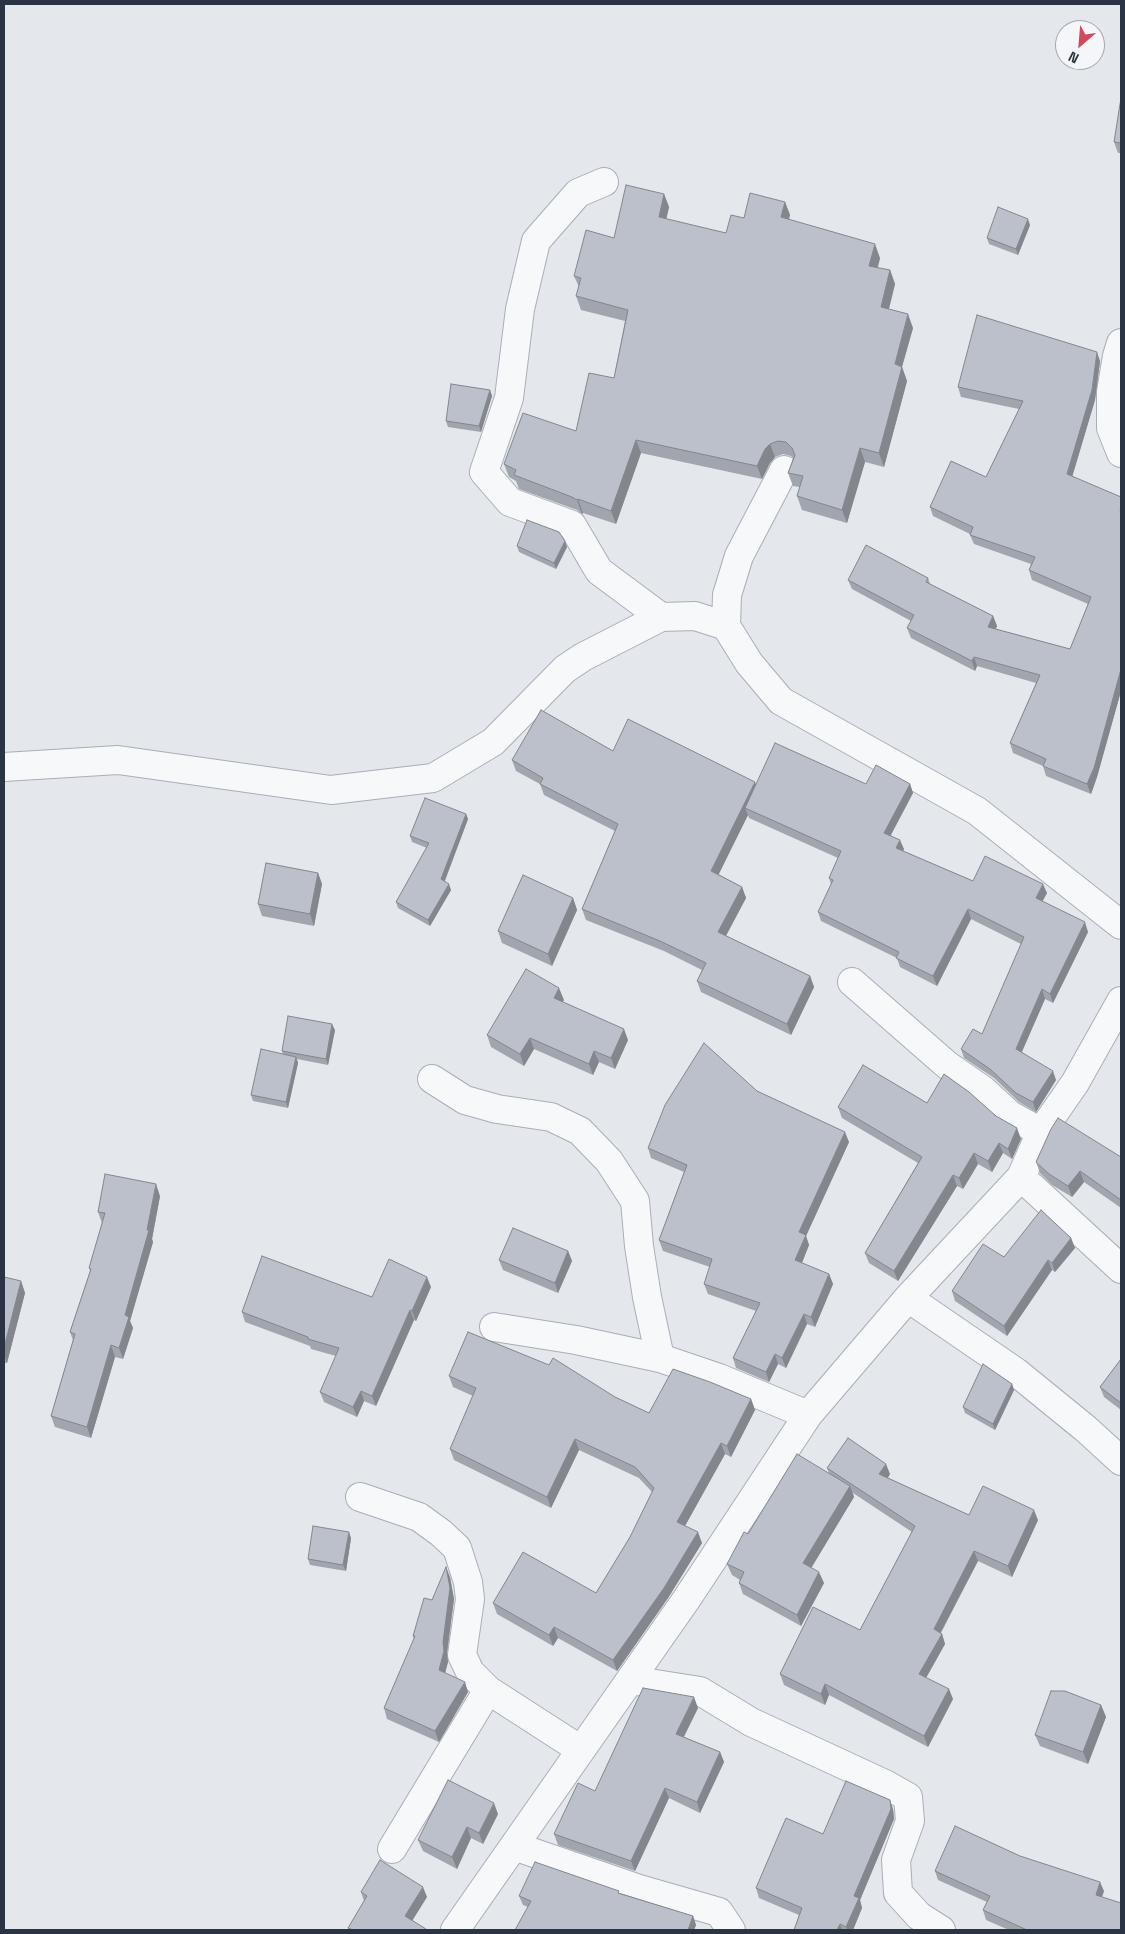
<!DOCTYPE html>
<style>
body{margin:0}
#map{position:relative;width:1125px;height:1934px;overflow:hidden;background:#e4e7ec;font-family:"Space Grotesk",sans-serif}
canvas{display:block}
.frame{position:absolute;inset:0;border:5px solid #2b3445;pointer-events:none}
.north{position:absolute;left:1055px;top:20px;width:50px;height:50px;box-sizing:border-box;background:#f4f6f9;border:1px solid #a4a8b1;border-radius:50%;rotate:207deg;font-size:14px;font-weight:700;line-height:20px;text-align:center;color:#2b3445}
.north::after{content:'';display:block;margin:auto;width:18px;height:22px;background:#d1495b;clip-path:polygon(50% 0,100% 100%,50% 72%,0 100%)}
</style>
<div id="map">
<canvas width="1125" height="1934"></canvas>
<div class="frame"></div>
<div class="north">N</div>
</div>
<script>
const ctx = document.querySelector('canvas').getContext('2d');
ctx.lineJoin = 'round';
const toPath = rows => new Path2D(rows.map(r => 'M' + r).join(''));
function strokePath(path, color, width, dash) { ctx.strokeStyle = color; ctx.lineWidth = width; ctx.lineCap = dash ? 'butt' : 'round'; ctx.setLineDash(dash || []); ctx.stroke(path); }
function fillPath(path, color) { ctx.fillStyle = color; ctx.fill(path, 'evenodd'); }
const minor = toPath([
 [604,182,578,193,536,241,520,309,509,398,484,472,510,502,572,525,599,571,661,617],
 [1121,343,1117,356,1111,392,1111,428,1121,453],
 [726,626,727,595,739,556,784,470],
 [4,767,118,760,331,790,433,778,493,742,565,669,583,657,661,617,695,616,726,626,749,663,781,701,977,811,1121,925],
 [852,982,947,1065,983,1090,1010,1115,1041,1132],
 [432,1079,465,1100,497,1109,551,1117,580,1131,609,1161,635,1201,639,1246,647,1297,660,1358],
 [1021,1177,1121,1269],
 [908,1298,1016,1372,1086,1429,1121,1461],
 [494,1327,576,1340,660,1358,719,1378,808,1415],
 [360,1497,419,1517,441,1533,457,1548,468,1582,470,1599,462,1655,470,1672,488,1690,581,1750],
 [630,1680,700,1691,751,1722,885,1784,908,1797,910,1821,896,1860,898,1893,919,1916,941,1930],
 [514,1846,639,1889,719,1912,731,1930],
 [392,1849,488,1690],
 [455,1930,686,1600,808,1415,908,1298,1021,1177,1041,1132,1075,1083,1121,1001]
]);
const wall = toPath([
 [1121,98,1121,153,1118,153,1114,142],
 [664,194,669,207,666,219,726,233,744,218,785,202,790,215,788,219,880,258,878,268,890,270,895,284,889,309,913,328,902,367,907,381,884,467,865,462,847,523,802,510,797,496,800,487,793,486,788,473,793,458,791,456,783,454,775,457,770,463,762,479,641,453,616,524,583,513,582,514,577,510,519,489,516,481,509,477,504,464,576,431,614,378,625,321,581,310,576,296,579,287,574,276,614,238],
 [1030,225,1018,255,989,244,987,238],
 [1100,361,1095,400,1072,477,1121,497,1121,691,1097,777,1091,794,1046,776,1043,766,1013,753,1010,743,1036,683,977,666,975,671,911,638,907,628,911,621,852,589,848,580,928,578,930,584,993,616,997,626,996,629,1070,649,1088,604,1032,580,1029,570,1031,564,974,544,970,535,970,534,933,516,930,507,986,477,1019,409,961,397,958,387],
 [490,390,492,396,481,432,448,427,446,421],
 [517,546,567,547,556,569,519,552],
 [613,751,756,785,910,784,913,793,891,835,904,849,903,851,973,881,1047,893,1042,901,1088,932,1053,1003,1045,999,1022,1052,1056,1080,1036,1112,1019,1102,994,1078,964,1058,961,1049,982,1034,1021,944,971,919,937,986,900,967,897,958,821,921,818,912,831,884,829,878,838,858,749,818,748,815,718,874,742,887,746,898,726,936,810,976,814,987,791,1035,701,992,697,981,702,970,664,951,586,920,582,909,615,831,544,795,540,784,516,771,512,760],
 [466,814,468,819,445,881,451,890,430,926,398,908,396,902,427,848,412,842,410,836],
 [318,873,322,884,314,926,262,916,258,904],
 [573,898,577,910,552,966,502,943,498,931],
 [564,1000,562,1002,628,1040,615,1069,599,1062,593,1075,534,1049,524,1066,491,1047,487,1035],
 [335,1030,328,1065,297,1059,298,1063,288,1108,253,1101,251,1095,283,1054,282,1051],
 [757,1091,849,1142,806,1236,809,1245,802,1263,829,1274,833,1284,815,1327,807,1324,786,1368,778,1364,769,1382,736,1368,733,1358,756,1311,708,1294,704,1284,710,1267,663,1251,659,1240,684,1172,651,1158,648,1148],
 [927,1103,1021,1139,1012,1159,1003,1153,992,1172,978,1164,963,1189,957,1186,898,1281,869,1263,865,1253,918,1163,842,1118,838,1107],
 [1121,1157,1121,1208,1084,1182,1072,1197,1052,1185,1040,1173,1036,1162],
 [160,1196,152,1239,153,1242,130,1321,133,1328,123,1359,115,1357,91,1438,55,1427,51,1416,73,1340,70,1332,90,1271,89,1268,102,1223,98,1212],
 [1071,1238,1075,1248,1055,1272,1052,1270,1007,1336,955,1301,952,1291,1004,1257],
 [568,1251,572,1261,558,1293,503,1270,499,1260],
 [4,1277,21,1281,25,1293,7,1363,4,1363],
 [431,1287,416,1321,414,1320,376,1406,364,1401,357,1417,324,1402,320,1392,336,1356,311,1349,310,1346,245,1322,242,1312,372,1297],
 [1121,1359,1121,1410,1104,1397,1100,1387],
 [449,1376,615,1397,649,1413,751,1399,755,1410,731,1457,725,1454,685,1526,702,1543,668,1598,617,1671,558,1638,553,1646,497,1614,493,1603,596,1593,630,1537,652,1492,639,1478,579,1450,551,1508,454,1460,450,1449,473,1396,453,1387],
 [1012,1384,1014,1390,995,1430,965,1413,963,1407],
 [827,1468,890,1474,888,1478,969,1515,1038,1520,1012,1577,978,1561,941,1633,942,1634,945,1644,926,1678,953,1699,928,1747,829,1695,825,1705,784,1685,780,1674,860,1630,912,1532,853,1493,854,1497,811,1568,824,1583,801,1626,743,1594,739,1583,740,1580,732,1575,727,1564,748,1534,829,1473],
 [351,1538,346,1571,310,1565,308,1559],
 [450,1577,454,1599,447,1653,448,1662,445,1673,468,1692,439,1742,387,1719,384,1708,414,1639,413,1636,432,1600],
 [1101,1705,1106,1717,1088,1764,1040,1746,1035,1735],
 [698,1708,684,1737,720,1752,724,1762,700,1813,669,1798,635,1871,558,1845,554,1834,595,1791],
 [893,1809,894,1819,860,1900,862,1908,853,1930,794,1930,799,1915,759,1898,756,1888,823,1834],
 [498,1814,483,1844,471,1838,457,1869,423,1851,418,1840],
 [1020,1856,1104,1891,1102,1897,1121,1930,1009,1930,986,1920,983,1910,987,1902,938,1880,935,1871],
 [361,1892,427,1897,412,1920,427,1930,349,1930,348,1928,364,1901],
 [620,1893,693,1916,696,1925,694,1930,515,1930,528,1907,523,1905,519,1896]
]);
const shadedWall = toPath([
 [664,194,669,207,664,230,659,217],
 [785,202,790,215,786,231,781,217],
 [1028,219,1030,225,1018,255,1016,249],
 [875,244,880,258,874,279,869,266],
 [890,270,895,284,886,320,881,307],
 [908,314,913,328,899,377,895,364],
 [1097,352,1100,361,1095,400,1070,484,1067,474],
 [902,367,907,381,884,467,879,453],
 [490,390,492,396,481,432,479,426],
 [636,440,641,453,616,524,611,511],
 [770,444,775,457,770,463,762,479,757,466,765,449],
 [860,448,865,462,847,523,842,510],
 [578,499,583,513,582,514,577,500],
 [565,541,567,547,556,569,554,563],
 [993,616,997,626,992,636,988,627],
 [974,657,977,666,975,671,972,661],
 [1121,669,1121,691,1097,777,1091,794,1087,784],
 [755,782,759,792,745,808,748,815,715,882,711,871],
 [910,784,913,793,887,842,884,833],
 [466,814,468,819,443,885,441,879],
 [900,840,904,849,900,858,896,848],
 [318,873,322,884,314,926,310,914],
 [449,884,451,890,430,926,428,920],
 [1043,884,1047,893,1039,908,1036,898],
 [742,887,746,898,722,943,718,932],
 [573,898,577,910,552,966,548,954],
 [968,909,971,919,937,986,933,976],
 [1085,922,1088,932,1053,1003,1050,994],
 [810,976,814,987,791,1035,787,1024],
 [559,988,564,1000,558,1010,554,998],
 [1042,989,1045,999,1019,1058,1016,1049],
 [332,1024,335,1030,328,1065,326,1059],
 [624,1029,628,1040,615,1069,611,1058],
 [530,1038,534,1049,524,1066,520,1054],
 [594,1051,599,1062,593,1075,589,1064],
 [296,1057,298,1063,288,1108,286,1102],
 [1053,1071,1056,1080,1036,1112,1033,1102],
 [1017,1128,1021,1139,1012,1159,1008,1149],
 [845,1132,849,1142,806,1236,809,1245,799,1270,795,1260,799,1232],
 [999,1143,1003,1153,992,1172,988,1161],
 [974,1153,978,1164,963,1189,959,1178],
 [1080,1171,1084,1182,1072,1197,1068,1186],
 [953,1175,957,1186,898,1281,894,1271],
 [156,1184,160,1196,152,1239,153,1242,130,1321,133,1328,123,1359,119,1348,125,1315,147,1230],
 [1071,1238,1075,1248,1055,1272,1052,1263],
 [568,1251,572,1261,558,1293,555,1283],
 [1048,1260,1052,1270,1007,1336,1004,1326],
 [829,1274,833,1284,815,1327,811,1317],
 [427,1277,431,1287,416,1321,412,1311],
 [21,1281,25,1293,7,1363,4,1354,4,1348],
 [410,1310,414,1320,376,1406,372,1396],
 [804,1314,807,1324,786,1368,782,1358],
 [111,1345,115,1357,91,1438,87,1427],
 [775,1354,778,1364,769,1382,766,1372],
 [1012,1384,1014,1390,995,1430,993,1424],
 [361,1391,364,1401,357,1417,353,1407],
 [751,1399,755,1410,731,1457,727,1446],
 [575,1439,579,1450,551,1508,547,1497],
 [721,1443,725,1454,681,1533,677,1522],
 [886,1464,890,1474,883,1484,879,1474],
 [850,1486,854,1497,807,1575,803,1563],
 [1034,1510,1038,1520,1012,1577,1008,1566],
 [349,1532,351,1538,346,1571,343,1565],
 [698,1532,702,1543,668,1598,617,1671,613,1660],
 [974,1551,978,1561,937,1639,934,1629],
 [446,1567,450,1577,454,1599,447,1653,448,1662,443,1681,439,1670,443,1642],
 [819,1572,824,1583,801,1626,797,1615],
 [554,1627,558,1638,553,1646,549,1635],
 [942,1634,945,1644,922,1685,919,1674],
 [465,1682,468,1692,439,1742,435,1731],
 [825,1684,829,1695,825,1705,821,1694],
 [949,1689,953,1699,928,1747,924,1736],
 [694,1697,698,1708,680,1744,676,1734],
 [1101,1705,1106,1717,1088,1764,1083,1752],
 [720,1752,724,1762,700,1813,697,1802],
 [665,1788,669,1798,635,1871,631,1861],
 [890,1800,893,1809,894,1819,860,1900,862,1908,853,1930,848,1930,846,1927,854,1896],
 [494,1803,498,1814,483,1844,479,1833],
 [467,1827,471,1838,457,1869,452,1857],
 [1100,1882,1104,1891,1099,1905,1096,1895],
 [423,1887,427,1897,409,1926,405,1916],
 [693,1916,696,1925,694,1930,688,1930],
 [840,1924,842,1930,837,1930]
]);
const building = toPath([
 [1121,98,1121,143,1114,142,1121,98],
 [626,185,664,194,659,217,726,233,731,215,744,218,750,193,785,202,781,217,875,244,869,266,890,270,881,307,908,314,895,364,902,367,879,453,860,448,842,510,797,496,803,476,788,473,795,455,792,448,786,442,778,441,770,444,765,449,757,466,636,440,611,511,578,499,577,500,572,497,514,475,516,470,504,464,523,413,576,431,589,373,614,378,628,310,576,296,581,278,574,276,586,230,614,238,626,185],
 [998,207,1028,219,1016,249,987,238,998,207],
 [977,315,1097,352,1092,390,1067,474,1121,497,1121,508,1120,511,1121,512,1121,669,1094,768,1087,784,1043,766,1046,759,1010,743,1040,675,974,657,972,661,907,628,914,615,848,580,866,545,928,578,926,582,993,616,988,627,1070,649,1091,597,1029,570,1035,557,970,535,973,527,930,507,951,461,986,477,1023,401,958,387,977,315],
 [451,384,490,390,479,426,446,421,451,384],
 [527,520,559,532,565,541,554,563,517,546,527,520],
 [541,710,613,751,628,719,755,782,711,871,742,887,718,932,810,976,787,1024,697,981,706,963,660,941,582,909,618,824,540,784,543,778,512,760,541,710],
 [775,743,866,784,876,765,910,784,884,833,900,840,896,848,973,881,985,856,1043,884,1036,898,1085,922,1050,994,1042,989,1016,1049,1053,1071,1033,1102,1016,1093,990,1069,961,1049,973,1029,982,1034,1024,937,968,909,933,976,896,958,899,952,818,912,833,880,829,878,841,851,745,808,775,743],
 [425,798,466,814,441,879,449,884,428,920,396,902,429,843,410,836,425,798],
 [266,863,318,873,310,914,258,904,266,863],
 [523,875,573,898,548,954,498,931,523,875],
 [526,969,559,988,554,998,624,1029,611,1058,594,1051,589,1064,530,1038,520,1054,487,1035,526,969],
 [288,1016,332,1024,326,1059,282,1051,288,1016],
 [704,1043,757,1091,845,1132,799,1232,806,1235,795,1260,829,1274,811,1317,804,1314,782,1358,775,1354,766,1372,733,1358,760,1303,704,1284,712,1259,659,1240,687,1165,648,1148,665,1105,704,1043],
 [261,1049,296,1057,286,1102,251,1095,261,1049],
 [863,1065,927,1103,944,1074,969,1092,996,1116,1017,1128,1008,1149,999,1143,988,1161,974,1153,959,1178,953,1175,894,1271,865,1253,922,1157,838,1107,863,1065],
 [1058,1118,1121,1157,1121,1200,1080,1171,1068,1186,1049,1174,1036,1162,1051,1129,1058,1118],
 [105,1174,156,1184,147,1230,149,1230,125,1315,129,1317,119,1348,111,1345,87,1427,51,1416,75,1334,70,1332,91,1269,89,1268,105,1213,98,1212,105,1174],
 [1041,1210,1071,1238,1052,1263,1048,1260,1004,1326,952,1291,983,1244,1004,1257,1041,1210],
 [513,1228,568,1251,555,1283,499,1260,513,1228],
 [262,1256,372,1297,389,1259,427,1277,412,1311,410,1310,372,1396,361,1391,353,1407,320,1392,339,1348,308,1339,308,1337,242,1312,262,1256],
 [4,1277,21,1281,4,1348,4,1277],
 [468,1332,549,1365,553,1358,615,1397,649,1413,673,1369,710,1382,751,1399,727,1446,721,1443,677,1522,698,1532,664,1588,613,1660,554,1627,549,1635,493,1603,523,1552,596,1593,630,1537,654,1488,635,1467,575,1439,547,1497,450,1449,476,1388,449,1376,468,1332],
 [1121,1359,1121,1403,1100,1387,1121,1359],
 [983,1364,1012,1384,993,1424,963,1407,983,1364],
 [848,1438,886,1464,879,1474,969,1515,983,1486,1034,1510,1008,1566,974,1551,934,1629,942,1634,919,1674,949,1689,924,1736,825,1684,821,1694,780,1674,813,1607,860,1630,915,1526,827,1468,848,1438],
 [797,1454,850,1486,803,1563,819,1572,797,1615,739,1583,744,1572,727,1564,744,1532,748,1534,797,1454],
 [313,1526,349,1532,343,1565,308,1559,313,1526],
 [446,1567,450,1588,443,1642,444,1651,439,1670,465,1682,435,1731,384,1708,415,1636,413,1636,424,1598,432,1600,446,1567],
 [643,1688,694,1697,676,1734,720,1752,697,1802,665,1788,631,1861,554,1834,578,1783,595,1791,643,1688],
 [1051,1691,1065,1691,1101,1705,1083,1752,1035,1735,1051,1691],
 [448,1780,494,1803,479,1833,467,1827,452,1857,418,1840,448,1780],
 [846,1781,890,1800,891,1809,854,1896,859,1898,846,1927,840,1924,837,1930,794,1930,802,1908,756,1888,786,1818,823,1834,846,1781],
 [955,1826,1020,1856,1100,1882,1096,1895,1121,1903,1121,1930,1027,1930,983,1910,990,1896,935,1871,955,1826],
 [380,1860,423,1887,405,1916,426,1929,426,1930,353,1930,348,1928,367,1896,361,1892,380,1860],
 [535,1862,619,1891,618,1893,693,1916,688,1930,515,1930,531,1901,519,1896,535,1862]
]);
strokePath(minor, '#a9aeb7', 30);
strokePath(minor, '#f7f8fa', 28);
fillPath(wall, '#a1a5ae');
fillPath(shadedWall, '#83868d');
fillPath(building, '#bbc0ca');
strokePath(building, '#83868d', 1);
</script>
